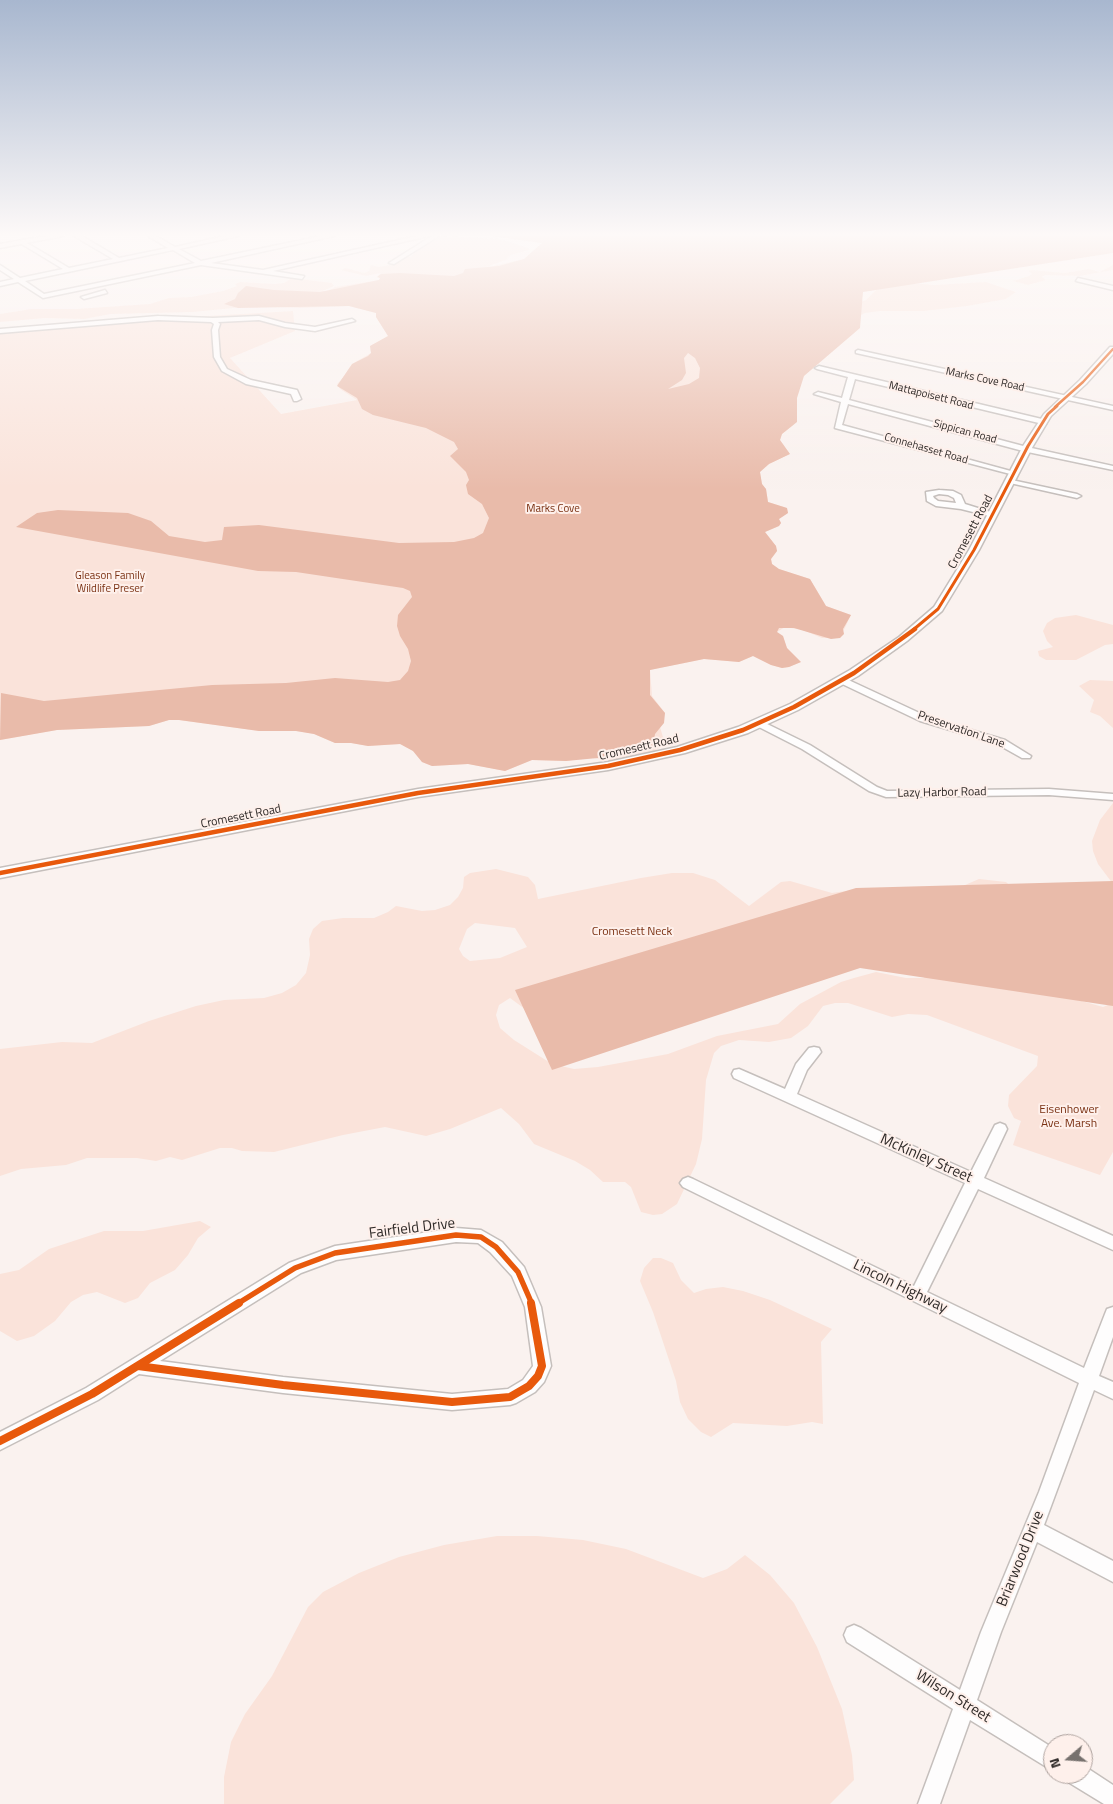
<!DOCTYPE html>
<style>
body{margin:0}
#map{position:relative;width:1113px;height:1804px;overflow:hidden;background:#faf2ef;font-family:"Titillium Web",sans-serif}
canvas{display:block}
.north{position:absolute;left:1043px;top:1734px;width:50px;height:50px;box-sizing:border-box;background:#fef0eb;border:1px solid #aca19d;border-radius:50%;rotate:252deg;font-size:14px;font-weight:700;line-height:20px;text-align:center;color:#302b29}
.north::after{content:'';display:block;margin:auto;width:18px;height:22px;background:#77716e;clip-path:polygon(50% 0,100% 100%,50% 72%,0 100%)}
</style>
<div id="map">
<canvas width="1113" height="1804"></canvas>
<div class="north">N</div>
</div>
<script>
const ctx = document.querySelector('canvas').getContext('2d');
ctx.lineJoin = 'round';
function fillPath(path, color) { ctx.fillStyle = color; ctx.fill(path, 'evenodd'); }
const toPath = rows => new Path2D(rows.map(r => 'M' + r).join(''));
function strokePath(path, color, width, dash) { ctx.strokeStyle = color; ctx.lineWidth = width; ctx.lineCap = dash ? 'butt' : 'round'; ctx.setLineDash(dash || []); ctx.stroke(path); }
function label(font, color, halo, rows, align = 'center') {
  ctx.font = font + ' "Titillium Web",sans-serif'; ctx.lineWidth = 4; ctx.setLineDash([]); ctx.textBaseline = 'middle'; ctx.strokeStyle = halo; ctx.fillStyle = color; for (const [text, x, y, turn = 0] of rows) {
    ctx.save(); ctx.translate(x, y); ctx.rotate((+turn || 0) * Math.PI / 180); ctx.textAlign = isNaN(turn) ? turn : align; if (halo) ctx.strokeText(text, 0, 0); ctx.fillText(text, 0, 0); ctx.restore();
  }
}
const green = toPath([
 [442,236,499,239,528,248,529,250,511,255,507,258,508,259,484,268,524,259,542,243,492,236,575,236,704,486,797,422,782,434,780,440,790,454,769,464,760,472,762,484,766,489,768,502,787,508,788,513,779,519,781,523,779,526,765,532,776,546,777,551,771,559,772,564,779,569,810,579,826,606,851,615,840,638,822,638,803,630,785,627,777,632,783,636,787,648,801,662,789,667,782,668,771,665,753,656,739,662,704,659,650,670,652,696,665,713,660,727,665,744,647,756,624,762,592,758,566,761,532,760,505,771,468,764,432,766,422,762,413,751,401,744,368,746,351,743,335,743,314,734,296,731,259,731,179,720,169,720,149,726,57,730,0,740,0,328,293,311,295,331,230,358,281,414,357,400,340,389,337,384,350,370,352,364,371,353,370,346,388,336,376,317,376,313,349,306,300,308,254,306,193,312,111,314,84,319,45,318,0,322,0,314,31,309,76,309,150,304,169,298,191,297,223,291,237,286,235,284,240,282,274,284,284,283,292,278,332,283,334,286,323,291,327,291,335,287,379,280,380,278,377,277,381,273,366,276,341,270,346,268,364,273,369,271,371,265,379,267,396,264,405,257,411,257,417,249,430,241],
 [1113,265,1113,270,1080,276,1045,275,1042,277,1046,280,1028,285,1013,281,1029,276,1032,274,1029,271,1032,270,1064,273,1089,269,1100,272],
 [901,282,934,285,986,282,1016,292,1006,299,967,306,924,311,881,311,865,313,857,317,857,303,866,300,877,289],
 [676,347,708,363,694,388,644,392],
 [1076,615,1113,625,1113,644,1105,645,1076,660,1046,660,1039,656,1038,651,1053,647,1047,641,1043,631,1047,623,1055,618],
 [1090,680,1113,681,1113,728,1100,716,1090,712,1094,700,1079,686],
 [1113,803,1113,884,1098,864,1093,851,1092,841,1100,820],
 [496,869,528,877,535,885,538,899,641,878,672,873,693,873,715,880,749,906,781,882,790,881,832,893,853,890,944,894,979,879,1006,882,1017,892,529,1012,510,998,499,1005,496,1015,500,1028,514,1040,552,1064,574,1069,598,1067,668,1054,717,1036,778,1024,800,1004,841,982,854,978,876,972,906,978,924,978,932,963,968,969,1103,1007,1113,1003,1113,1152,1100,1175,1013,1145,1021,1121,1014,1118,1008,1106,1009,1095,1037,1066,1038,1056,927,1015,908,1014,892,1017,848,1003,835,1003,823,1006,808,1026,791,1038,769,1042,739,1040,721,1046,714,1053,706,1080,702,1139,696,1164,677,1204,662,1214,653,1215,641,1212,631,1187,625,1182,603,1182,590,1170,575,1161,534,1144,519,1124,501,1108,450,1129,426,1136,385,1127,343,1135,274,1152,242,1151,232,1148,220,1148,182,1160,170,1157,156,1161,137,1158,87,1158,66,1165,21,1169,0,1176,0,1049,62,1042,92,1043,149,1021,196,1006,224,1000,264,998,282,993,296,985,306,973,310,955,309,939,313,929,322,921,343,918,374,918,388,912,396,906,422,911,435,910,450,905,458,897,463,888,464,877,470,873],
 [475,923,515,928,527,947,500,958,470,961,463,956,459,949,467,929],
 [200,1221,211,1227,198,1238,188,1255,175,1270,150,1283,138,1298,125,1303,97,1292,83,1295,71,1302,55,1321,34,1336,17,1341,0,1331,0,1274,19,1270,49,1249,104,1231,143,1231],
 [653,1258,661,1258,673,1263,681,1280,694,1293,706,1289,723,1287,743,1291,770,1300,832,1329,821,1342,823,1424,812,1422,787,1426,733,1423,711,1437,701,1432,688,1419,680,1402,676,1381,653,1312,640,1281,644,1268],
 [497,1536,537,1536,583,1540,626,1549,703,1578,727,1569,745,1555,770,1575,794,1603,817,1647,842,1709,852,1755,854,1780,830,1804,224,1804,224,1777,231,1742,245,1714,272,1676,308,1607,323,1592,359,1573,399,1557,444,1545]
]);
const water = toPath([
 [492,236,1113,236,1113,253,863,292,860,328,804,376,797,398,797,422,782,434,780,440,790,454,769,464,760,472,762,484,766,489,768,502,787,508,788,513,779,519,781,523,779,526,765,532,776,546,777,551,771,559,772,564,779,569,810,579,826,606,851,615,843,629,844,634,840,638,831,639,794,628,779,628,777,632,783,636,787,648,801,662,789,667,782,668,771,665,753,656,739,662,704,659,650,670,650,695,665,713,664,723,655,734,653,746,608,757,566,761,532,760,505,771,468,764,432,766,422,762,413,751,400,744,368,746,351,743,335,743,314,734,296,731,259,731,179,720,169,720,149,726,57,730,0,740,1,693,44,701,212,685,286,683,335,678,388,682,400,680,408,671,411,661,408,649,400,636,397,626,398,615,412,597,410,591,403,588,296,572,258,571,16,527,37,513,58,510,128,513,151,521,169,536,205,542,222,540,224,527,259,525,399,543,454,542,474,538,483,533,489,518,482,504,468,494,466,485,469,480,466,472,450,456,458,449,454,442,426,428,373,415,362,409,357,398,337,386,352,364,368,356,371,353,370,346,388,336,376,317,376,313,349,306,238,308,224,304,235,299,238,293,246,286,274,290,320,292,379,280,380,278,377,277,381,274,400,273,454,276,463,273,465,269,499,266,524,259,542,243],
 [688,353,695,358,700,368,699,378,689,384,668,389,682,380,686,373,684,358],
 [1113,881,1113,1006,860,968,552,1070,515,990,856,888]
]);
const minor = toPath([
 [74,236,82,236,119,258,168,248,148,236,156,236,175,247,225,236,238,236,179,249,201,261,321,236,334,236,211,263,263,270,417,236,429,236,273,271,304,276,302,279,201,265,43,298,18,282,0,286,0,282,14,279,0,270,0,265,20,278,63,269,20,243,22,240,69,268,113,259,74,236],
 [173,250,195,263,44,294,25,281,173,250],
 [432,236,439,236,394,264,389,263,432,236],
 [1078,278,1113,286,1113,290,1076,281,1078,278],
 [105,290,107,293,84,299,81,297,105,290],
 [158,316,213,318,259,316,285,323,315,327,352,319,355,321,315,331,285,327,259,320,218,322,220,324,218,330,220,357,227,369,251,380,297,390,301,399,297,401,294,401,291,394,246,384,222,371,214,357,212,330,214,324,211,322,158,320,0,333,0,329,158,316],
 [858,350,1113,406,1113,410,856,353,856,351,858,350],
 [819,366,1046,420,1046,424,1043,424,855,379,849,400,1027,447,1113,466,1113,470,1023,451,848,404,842,425,1018,473,1014,475,835,428,841,402,814,394,818,392,842,398,848,377,817,369,815,368,819,366],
 [1007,479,1077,494,1081,496,1077,498,1010,483,1007,483,1007,479],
 [939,490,953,491,961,495,965,504,997,514,993,517,961,509,936,506,927,501,926,492,939,490],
 [939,494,948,495,954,498,956,503,938,501,934,498,933,496,939,494],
 [842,677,928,717,1005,740,1031,756,1030,758,1022,758,997,744,920,721,838,682,837,680,842,677],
 [759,720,810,745,877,787,887,791,1049,789,1113,794,1113,800,1049,795,886,797,869,791,802,749,755,725,755,721,759,720],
 [814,1047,819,1048,821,1052,807,1070,797,1094,971,1172,995,1125,1000,1123,1005,1125,1007,1129,984,1178,1113,1236,1113,1250,978,1189,927,1292,1084,1368,1105,1314,1107,1309,1113,1307,1113,1337,1099,1376,1113,1382,1113,1399,1094,1390,1044,1525,1113,1561,1113,1582,1037,1542,1001,1632,977,1700,1053,1748,1053,1771,970,1720,940,1804,918,1804,953,1709,847,1642,844,1635,847,1628,854,1625,861,1628,960,1690,981,1632,1039,1492,1079,1383,683,1187,680,1183,683,1179,688,1177,693,1179,914,1286,965,1183,734,1078,732,1074,734,1070,739,1069,785,1089,796,1064,809,1048,814,1047],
 [456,1228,481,1230,502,1242,524,1267,541,1307,551,1366,544,1382,535,1392,516,1403,510,1405,452,1410,283,1393,139,1374,98,1400,0,1450,0,1432,86,1388,289,1263,335,1246,456,1228],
 [456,1242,478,1243,490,1252,512,1276,525,1307,533,1366,523,1380,508,1389,452,1394,283,1377,160,1361,301,1273,336,1260,456,1242],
 [1084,1766,1113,1785,1113,1804,1104,1804,1068,1782,1065,1774,1083,1774,1084,1766]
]);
const tertiary = toPath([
 [46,236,63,236,0,248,0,244,46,236],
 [1110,347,1113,347,1113,354,1086,384,1051,416,1033,446,979,550,942,611,907,641,858,676,798,710,748,733,685,753,608,770,418,797,0,878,0,868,418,789,608,762,677,747,738,727,790,704,850,670,899,637,934,607,969,550,1023,446,1044,414,1080,380,1110,347]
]);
const cyclewayFar4 = toPath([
 [1055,407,1083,382,1113,349]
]);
const cyclewayFar3 = toPath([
 [913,630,938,609,974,550,1028,446,1048,414,1057,406]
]);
const cyclewayFar2 = toPath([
 [0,873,418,793,608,766,680,750,743,730,794,707,854,673,915,629]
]);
const cyclewayFar1 = toPath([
 [237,1304,295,1268,335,1253,456,1235,481,1237,496,1247,518,1272,532,1304]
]);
const cycleway = toPath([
 [138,1366,283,1385,452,1402,510,1397,529,1386,538,1376,542,1366,531,1303],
 [0,1441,92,1394,239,1303]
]);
const farStreetnames = [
 ["Marks Cove Road",985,380,12],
 ["Mattapoisett Road",931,396,14],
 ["Sippican Road",965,432,15],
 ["Connehasset Road",926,449,16]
];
const farParknames = [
 ["Marks Cove",553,509],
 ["Gleason Family",110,576],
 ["Wildlife Preser",110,589]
];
const streetNames = [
 ["Cromesett Road",971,532,-62],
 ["Preservation Lane",961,730,19],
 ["Cromesett Road",639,748,-13],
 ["Lazy Harbor Road",942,793,-1],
 ["Cromesett Road",241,817,-11]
];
const parkNames = [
 ["Cromesett Neck",632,932],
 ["Eisenhower",1069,1110],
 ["Ave. Marsh",1069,1124]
];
const nearStreetnames = [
 ["McKinley Street",926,1159,24],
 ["Fairfield Drive",412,1229,-7],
 ["Lincoln Highway",900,1287,26],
 ["Briarwood Drive",1021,1559,-68],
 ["Wilson Street",953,1697,32]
];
fillPath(green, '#fae3da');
fillPath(water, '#e9bbaa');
strokePath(minor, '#c5bfbc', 3);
strokePath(tertiary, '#c5bfbc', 3);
fillPath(minor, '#fefdfd');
fillPath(tertiary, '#fefdfd');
strokePath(cyclewayFar4, '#e8590c', 2.5);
strokePath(cyclewayFar3, '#e8590c', 3);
strokePath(cyclewayFar2, '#e8590c', 4.5);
strokePath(cyclewayFar1, '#e8590c', 5.5);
strokePath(cycleway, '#e8590c', 8);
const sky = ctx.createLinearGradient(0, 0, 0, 489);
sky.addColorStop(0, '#a8b7cf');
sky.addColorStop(0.48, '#fdf9f8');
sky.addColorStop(1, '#fdf9f800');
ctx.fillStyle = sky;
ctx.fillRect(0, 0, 1113, 489);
label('11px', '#302b29', '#fef0eb', farStreetnames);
label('11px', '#7a3113', '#fef0eb', farParknames);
label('12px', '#302b29', '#fef0eb', streetNames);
label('12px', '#7a3113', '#fef0eb', parkNames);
label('15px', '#302b29', '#fef0eb', nearStreetnames);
</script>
